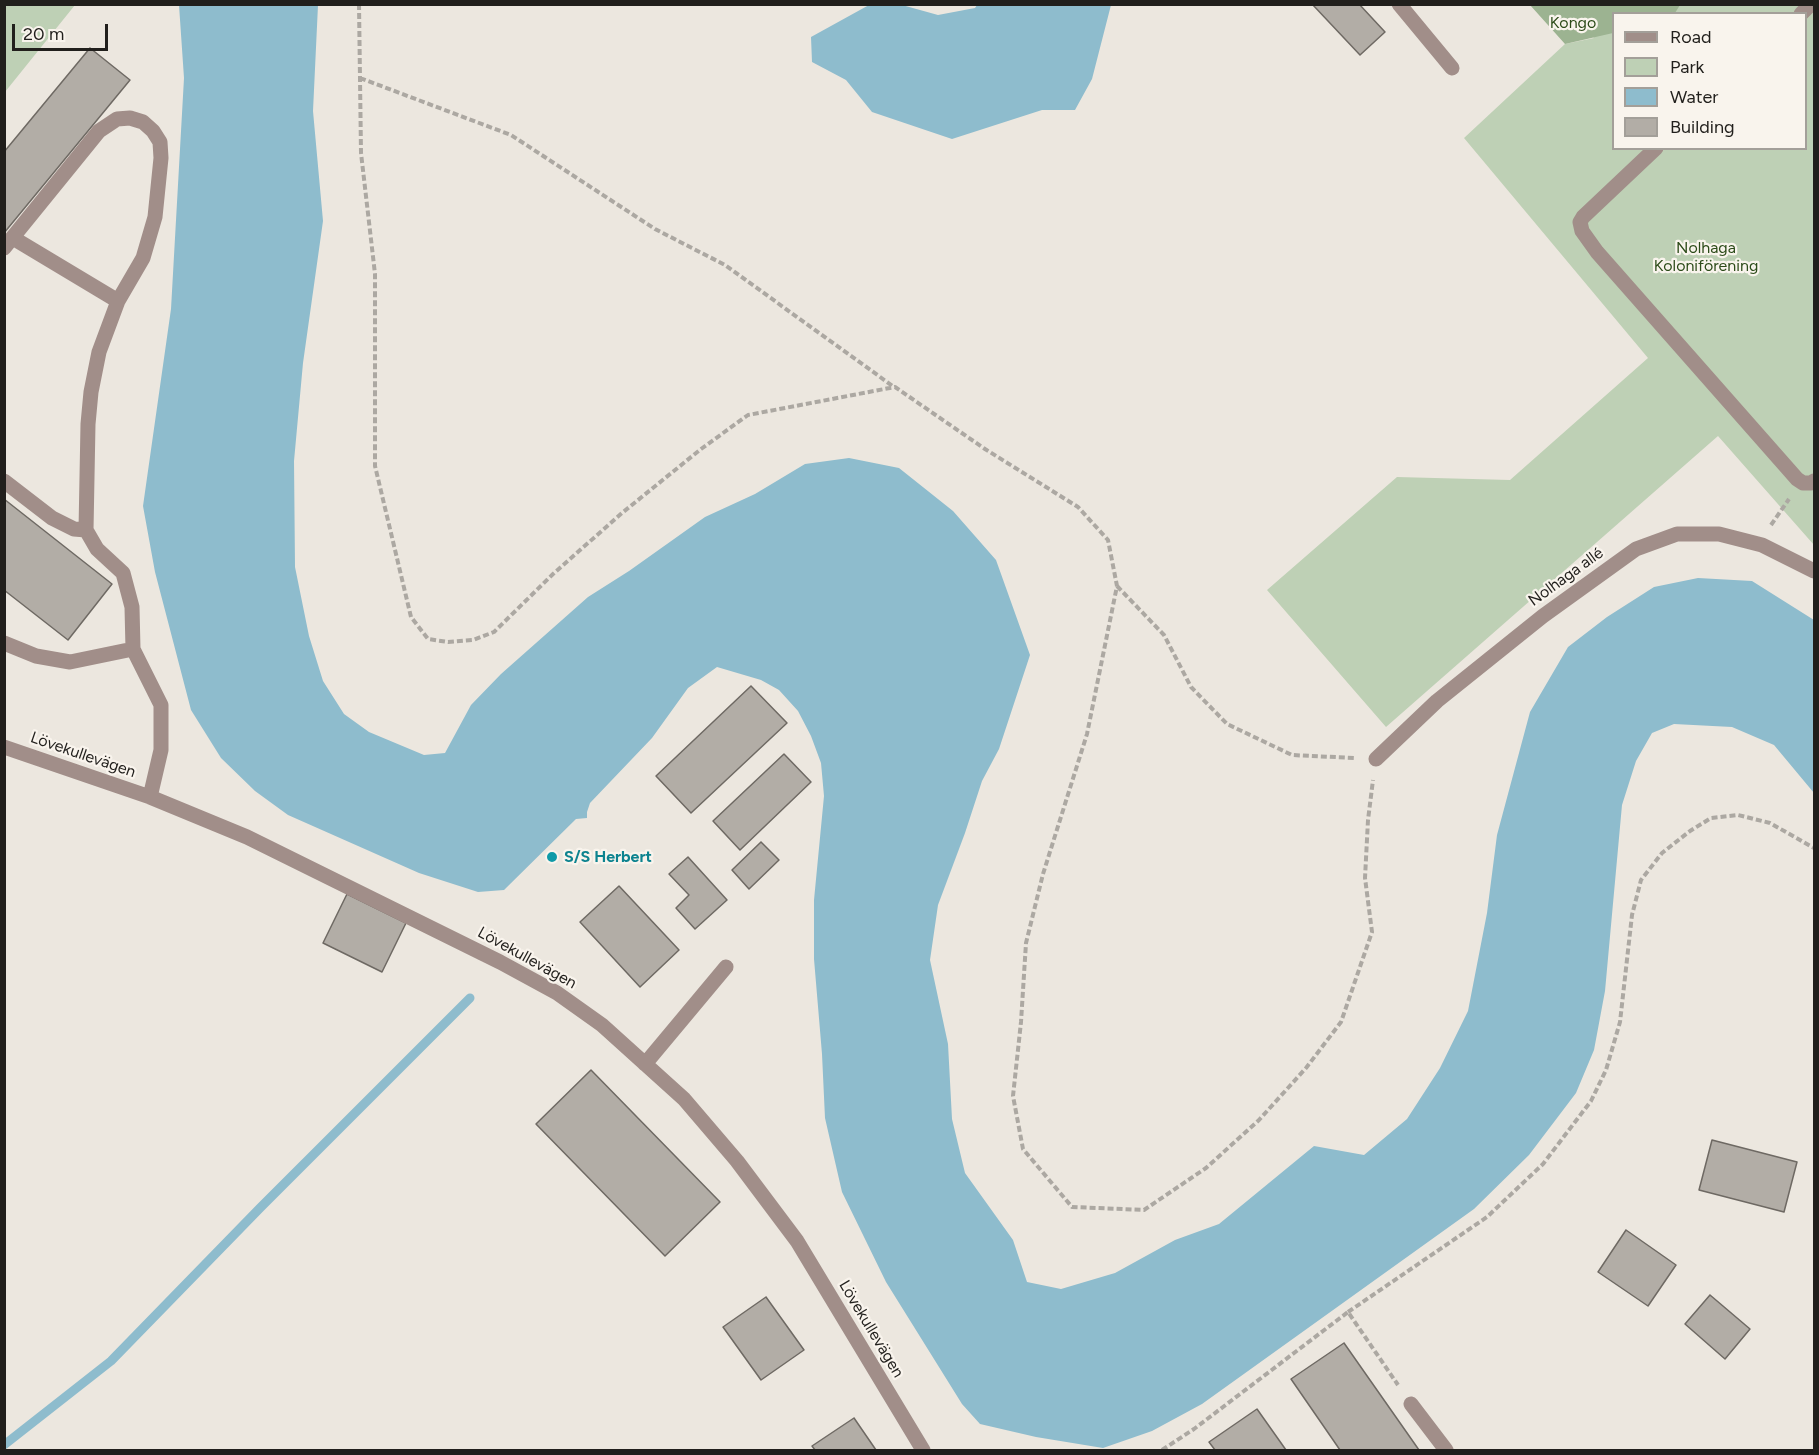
<!DOCTYPE html>
<meta charset="utf-8">
<style>
body{margin:0}
#map{position:relative;width:1819px;height:1455px;overflow:hidden;background:#ece7df;font-family:Figtree,sans-serif}
canvas{display:block}
.frame{position:absolute;inset:0;border:6px solid #211f1c;pointer-events:none}
.legend{position:absolute;left:1612px;top:12px;width:195px;height:138px;box-sizing:border-box;background:#f9f4ed;border:2px solid #a39f99;margin:0;padding:8px 10px;list-style:none;font-size:18px;color:#211f1c}
.legend li{display:flex;align-items:center;gap:12px;height:30px}
.legend b{width:30px;border:2px solid #a39f99}
.scale{position:absolute;left:12px;top:24px;width:96px;height:27px;box-sizing:border-box;border:3px solid #211f1c;border-top:0;padding-left:8px;font-size:18px;line-height:21px;white-space:nowrap;color:#211f1c;-webkit-text-stroke:4px #f9f4ed;paint-order:stroke}
</style>
<div id="map">
<canvas width="1819" height="1455"></canvas>
<div class="frame"></div>
<ul class="legend">
<li><b style="height:8px;background:#a18e89"></b>Road</li>
<li><b style="height:16px;background:#bed0b5"></b>Park</li>
<li><b style="height:16px;background:#8ebccd"></b>Water</li>
<li><b style="height:16px;background:#b2ada6"></b>Building</li>
</ul>
<div class="scale">20 m</div>
</div>
<script>
const ctx = document.querySelector('canvas').getContext('2d');
ctx.lineJoin = 'round';
function fillPath(path, color) { ctx.fillStyle = color; ctx.fill(path, 'evenodd'); }
const toPath = rows => new Path2D(rows.map(r => 'M' + r).join(''));
function strokePath(path, color, width, dash) { ctx.strokeStyle = color; ctx.lineWidth = width; ctx.lineCap = dash ? 'butt' : 'round'; ctx.setLineDash(dash || []); ctx.stroke(path); }
function label(font, color, halo, rows, align = 'center') {
  ctx.font = font + ' Figtree,sans-serif'; ctx.lineWidth = 4.5; ctx.setLineDash([]); ctx.textBaseline = 'middle'; ctx.strokeStyle = halo; ctx.fillStyle = color; for (const [text, x, y, turn = 0] of rows) {
    ctx.save(); ctx.translate(x, y); ctx.rotate((+turn || 0) * Math.PI / 180); ctx.textAlign = isNaN(turn) ? turn : align; if (halo) ctx.strokeText(text, 0, 0); ctx.fillText(text, 0, 0); ctx.restore();
  }
}
const green = toPath([
 [5,4,75,5,5,92,4,5],
 [1565,5,1814,5,1814,545,1718,436,1386,727,1267,590,1397,477,1510,480,1648,358,1464,138,1565,44,1594,38],
 [1676,11,1675,13,1806,14,1806,148,1614,148,1614,14,1674,14]
]);
const forest = toPath([
 [1530,5,1680,5,1675,13,1614,14,1613,33,1565,44]
]);
const water = toPath([
 [179,5,318,5,313,111,323,221,303,363,294,461,295,567,309,636,323,681,344,714,369,732,424,755,445,753,471,705,501,674,588,597,629,571,705,517,755,494,805,464,849,458,899,468,953,511,996,560,1030,655,999,749,982,781,965,833,938,905,930,960,948,1044,952,1119,965,1173,1013,1240,1027,1282,1061,1289,1115,1273,1175,1240,1219,1224,1314,1146,1364,1155,1407,1119,1440,1068,1468,1011,1487,913,1497,835,1530,712,1568,647,1607,617,1654,587,1698,578,1752,581,1814,620,1814,793,1774,745,1732,727,1674,724,1652,733,1636,761,1622,805,1605,991,1594,1050,1576,1093,1529,1155,1474,1209,1202,1404,1152,1431,1103,1448,1036,1437,980,1424,962,1404,886,1282,842,1192,825,1118,822,1054,814,959,814,900,824,796,821,763,811,736,798,711,779,690,761,680,717,667,688,688,652,738,590,803,587,812,587,818,576,819,504,890,478,892,419,873,288,815,255,791,221,758,191,710,155,572,143,506,171,309,184,78],
 [869,5,902,5,938,15,975,8,977,5,1111,5,1092,79,1075,110,1042,110,952,139,872,112,846,80,812,62,811,37]
]);
const stream = toPath([
 [4,1445,111,1361,260,1208,470,998]
]);
const building = toPath([
 [1312,4,1359,4,1385,32,1360,55,1312,4],
 [90,48,130,80,4,233,4,152,90,48],
 [4,499,112,584,68,640,4,590,4,499],
 [751,686,787,723,691,813,656,776,751,686],
 [784,754,811,782,740,850,713,821,784,754],
 [761,842,779,860,749,889,732,870,761,842],
 [688,857,727,900,695,929,676,908,689,895,669,874,688,857],
 [619,886,679,950,640,987,580,922,619,886],
 [347,894,406,923,382,972,323,943,347,894],
 [591,1070,720,1202,665,1256,536,1124,591,1070],
 [1712,1140,1797,1162,1784,1212,1699,1190,1712,1140],
 [1626,1230,1676,1265,1648,1306,1598,1272,1626,1230],
 [1710,1295,1750,1329,1725,1359,1685,1324,1710,1295],
 [766,1297,804,1350,761,1380,723,1327,766,1297],
 [1344,1343,1419,1450,1340,1450,1291,1379,1344,1343],
 [1257,1409,1286,1450,1215,1450,1209,1442,1257,1409],
 [854,1418,876,1450,815,1450,812,1446,854,1418]
]);
const path = toPath([
 [359,4,361,153,375,274,375,466,411,617,428,639,448,642,473,640,494,632,553,574,622,513,701,449,748,415,895,387,985,449,1078,507,1108,540,1117,586,1087,734,1043,874,1026,943,1021,1022,1013,1096,1023,1149,1072,1207,1144,1210,1206,1168,1259,1120,1306,1068,1341,1022,1372,932,1365,878,1368,820,1373,780],
 [360,78,511,135,655,229,725,265,894,387],
 [1771,525,1789,499],
 [1117,586,1164,635,1191,687,1227,724,1292,755,1354,758],
 [1348,1312,1487,1217,1543,1164,1591,1101,1606,1070,1620,1022,1632,915,1641,880,1662,853,1690,831,1711,818,1738,815,1770,823,1814,848],
 [1162,1450,1194,1429,1348,1312,1398,1385]
]);
const minor = toPath([
 [1399,4,1452,68],
 [1801,14,1811,4],
 [1656,148,1583,217,1580,222,1582,231,1597,252,1797,479,1803,483,1811,483,1814,481],
 [13,238,118,301],
 [4,248,99,131,117,119,130,118,143,122,153,131,160,142,161,158,155,217,143,258,118,301,99,352,91,392,88,424,86,530,97,549,123,573,132,607,133,649,161,705,161,750,150,797],
 [4,481,52,518,74,529,86,530],
 [4,643,36,656,70,662,133,649],
 [4,747,150,797,247,837,500,962,557,993,602,1025,684,1099,737,1161,797,1241,923,1450],
 [1376,759,1437,701,1543,616,1636,549,1677,534,1719,534,1762,545,1814,571],
 [645,1064,726,967],
 [1411,1404,1446,1450]
]);
const markers = [
 [552,857,6,"#0f9aa8"]
];
const parkNames = [
 ["Kongo",1573,23],
 ["Nolhaga",1706,248],
 ["Koloniförening",1706,266]
];
const streetNames = [
 ["Nolhaga allé",1566,577,-36],
 ["Lövekullevägen",83,755,19],
 ["Lövekullevägen",527,958,29],
 ["Lövekullevägen",871,1329,59]
];
const cultureNames = [
 ["S/S Herbert",564,857]
];
fillPath(green, '#bed0b5');
fillPath(forest, '#9cb391');
fillPath(water, '#8ebccd');
strokePath(stream, '#8ebccd', 9);
fillPath(building, '#b2ada6');
strokePath(building, '#6e6963', 1.5);
strokePath(path, '#aca8a2', 4, [6, 3]);
strokePath(minor, '#a18e89', 15);
for (const [x, y, r, color] of markers) { const dot = new Path2D(); dot.arc(x, y, r, 0, 2 * Math.PI); ctx.fillStyle = color; ctx.fill(dot); strokePath(dot, '#f9f4ed', 2); }
label('16px', '#2c4b19', '#f9f4ed', parkNames);
label('16px', '#211f1c', '#f9f4ed', streetNames);
label('bold 16px', '#0d838f', '#f9f4ed', cultureNames, 'left');
</script>
